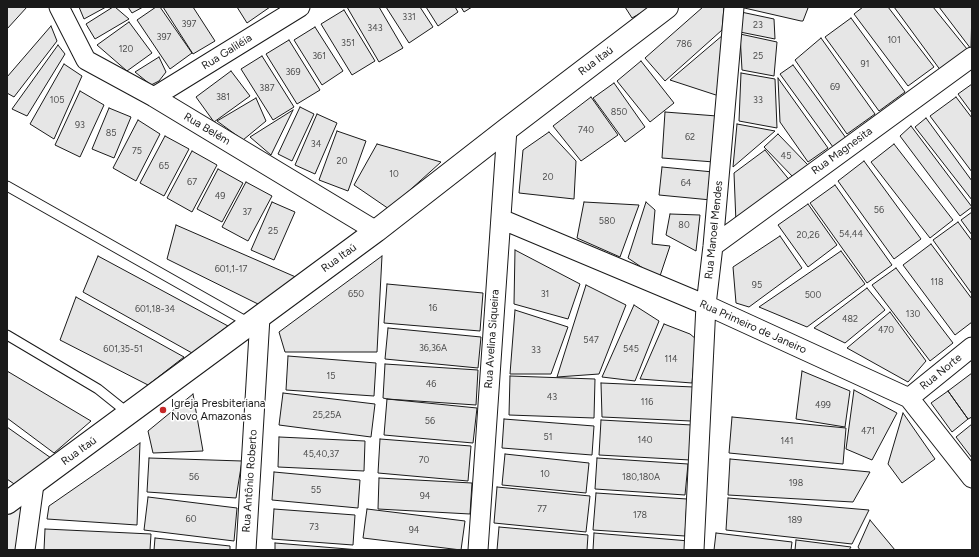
<!DOCTYPE html>
<meta charset="utf-8">
<style>
body{margin:0}
#map{position:relative;width:979px;height:557px;overflow:hidden;background:#fff;font-family:Figtree,sans-serif}
canvas{display:block}
.frame{position:absolute;inset:0;border:8px solid #1a1a1a;pointer-events:none}
</style>
<div id="map">
<canvas width="979" height="557"></canvas>
<div class="frame"></div>
</div>
<script>
const ctx = document.querySelector('canvas').getContext('2d');
ctx.lineJoin = 'round';
function fillPath(path, color) { ctx.fillStyle = color; ctx.fill(path, 'evenodd'); }
const toPath = rows => new Path2D(rows.map(r => 'M' + r).join(''));
function strokePath(path, color, width, dash) { ctx.strokeStyle = color; ctx.lineWidth = width; ctx.lineCap = dash ? 'butt' : 'round'; ctx.setLineDash(dash || []); ctx.stroke(path); }
function label(font, color, halo, rows, align = 'center') {
  ctx.font = font + ' Figtree,sans-serif'; ctx.lineWidth = 3; ctx.setLineDash([]); ctx.textBaseline = 'middle'; ctx.strokeStyle = halo; ctx.fillStyle = color; for (const [text, x, y, turn = 0] of rows) {
    ctx.save(); ctx.translate(x, y); ctx.rotate((+turn || 0) * Math.PI / 180); ctx.textAlign = isNaN(turn) ? turn : align; if (halo) ctx.strokeText(text, 0, 0); ctx.fillText(text, 0, 0); ctx.restore();
  }
}
const green = toPath([
 [30,490,24,550,7,550,7,509,30,490]
]);
const building = toPath([
 [7,7,27,7,7,29,7,7],
 [79,7,106,7,84,19,79,7],
 [113,7,115,7,129,19,95,39,86,24,113,7],
 [128,7,143,7,132,13,128,7],
 [156,7,160,7,192,53,170,69,137,20,156,7],
 [163,7,193,7,215,41,193,54,163,7],
 [237,7,270,7,247,23,237,7],
 [347,7,379,7,403,48,379,62,347,7],
 [386,7,420,7,433,27,409,43,386,7],
 [426,7,455,7,458,12,438,26,426,7],
 [461,7,472,7,464,12,461,7],
 [625,7,651,7,632,18,625,7],
 [703,7,724,7,722,30,665,81,645,58,703,7],
 [740,7,806,7,808,8,803,21,801,21,740,7],
 [863,7,888,7,934,67,908,86,854,14,863,7],
 [894,7,933,7,967,49,941,71,894,7],
 [939,7,972,7,971,49,939,7],
 [344,10,375,61,352,75,321,24,344,10],
 [741,12,774,19,775,39,740,32,741,12],
 [851,18,905,92,879,111,825,37,851,18],
 [129,22,152,53,127,71,97,45,129,22],
 [51,26,57,41,14,97,7,93,7,77,51,26],
 [315,27,343,71,322,85,294,40,315,27],
 [740,34,777,42,774,76,742,70,740,34],
 [723,35,722,97,670,80,723,35],
 [821,38,875,114,847,134,795,60,821,38],
 [289,40,320,90,297,104,266,54,289,40],
 [58,45,65,54,27,116,12,109,58,45],
 [262,56,294,107,273,120,241,69,262,56],
 [159,57,166,72,159,81,151,85,135,72,159,57],
 [641,61,674,103,650,122,617,81,641,61],
 [64,64,82,76,54,139,30,124,64,64],
 [793,65,846,138,833,147,780,74,793,65],
 [231,71,250,96,214,122,196,97,231,71],
 [741,73,775,79,777,128,739,121,741,73],
 [778,78,828,148,808,162,780,122,778,78],
 [614,83,645,127,625,142,593,98,614,83],
 [972,84,972,113,958,94,972,84],
 [80,91,104,105,80,157,55,145,80,91],
 [591,97,618,135,581,161,553,126,591,97],
 [956,97,972,118,972,172,930,116,956,97],
 [256,98,266,121,243,140,217,121,256,98],
 [300,107,314,114,292,161,278,154,300,107],
 [109,108,131,117,114,158,92,149,109,108],
 [293,110,271,155,250,137,293,110],
 [665,112,717,116,714,162,662,158,665,112],
 [317,114,337,123,315,174,295,165,317,114],
 [926,118,972,181,972,200,915,127,926,118],
 [138,120,160,134,136,181,113,168,138,120],
 [737,124,775,131,733,167,737,124],
 [911,126,972,207,960,216,900,136,911,126],
 [337,131,366,141,348,191,319,180,337,131],
 [549,132,576,161,574,199,519,193,523,150,549,132],
 [778,134,808,165,794,178,764,147,778,134],
 [165,136,189,149,164,196,140,183,165,136],
 [377,144,441,162,389,209,354,185,377,144],
 [894,144,953,220,930,238,871,162,894,144],
 [765,150,791,182,736,223,734,173,765,150],
 [192,151,217,165,192,212,167,198,192,151],
 [864,161,921,239,894,259,838,181,864,161],
 [662,167,713,172,711,200,659,195,662,167],
 [218,169,243,183,222,222,197,209,218,169],
 [246,182,272,196,248,241,222,227,246,182],
 [835,185,892,265,867,283,810,203,835,185],
 [272,202,295,212,274,260,251,250,272,202],
 [584,202,639,205,620,257,577,238,584,202],
 [646,202,655,210,652,244,670,246,659,279,628,258,646,202],
 [808,204,837,245,808,267,778,225,808,204],
 [972,212,972,235,961,220,972,212],
 [670,214,700,215,696,251,666,235,670,214],
 [958,222,972,241,972,294,933,240,958,222],
 [176,225,298,278,260,305,167,259,176,225],
 [780,236,802,268,749,307,736,303,733,267,780,236],
 [931,244,972,299,972,322,955,335,903,265,931,244],
 [515,250,580,284,568,319,514,304,515,250],
 [841,251,865,284,807,327,759,307,841,251],
 [98,256,228,326,192,353,83,292,98,256],
 [382,256,377,352,285,352,279,332,382,256],
 [896,268,953,343,930,361,872,285,896,268],
 [387,284,483,293,480,331,384,323,387,284],
 [586,285,626,305,599,374,557,377,586,285],
 [867,288,885,310,845,343,814,328,867,288],
 [76,297,184,357,148,385,60,340,76,297],
 [634,305,659,321,635,381,602,377,634,305],
 [515,310,568,327,551,374,510,374,515,310],
 [890,312,926,361,908,382,847,348,890,312],
 [664,324,690,334,696,339,692,383,640,379,664,324],
 [388,328,481,337,478,368,385,359,388,328],
 [288,356,376,363,374,396,286,390,288,356],
 [385,364,478,370,476,405,387,399,383,398,385,364],
 [7,371,91,421,54,453,7,418,7,371],
 [802,371,850,391,845,427,796,419,802,371],
 [972,373,972,417,968,419,948,391,972,373],
 [510,376,595,379,594,418,509,415,510,376],
 [601,383,694,387,691,421,602,417,601,383],
 [854,390,897,413,872,460,846,449,854,390],
 [948,391,968,419,952,432,931,403,948,391],
 [283,393,375,404,371,437,279,425,283,393],
 [193,394,203,451,153,453,148,431,193,394],
 [387,399,477,408,473,443,384,435,387,399],
 [903,413,935,459,902,483,888,464,903,413],
 [732,417,846,428,843,464,729,453,732,417],
 [504,419,594,426,592,455,502,448,504,419],
 [601,420,692,425,690,460,599,455,601,420],
 [972,424,972,458,956,437,972,424],
 [7,427,51,458,17,486,7,479,7,427],
 [279,437,365,441,364,471,278,467,279,437],
 [380,439,471,446,468,481,378,473,380,439],
 [140,443,137,525,47,519,49,506,140,443],
 [505,454,589,463,586,493,502,485,505,454],
 [149,458,242,461,236,498,147,492,149,458],
 [597,458,688,464,685,495,595,489,597,458],
 [730,459,870,472,853,502,728,495,730,459],
 [274,472,360,480,358,508,272,500,274,472],
 [379,478,472,483,470,514,378,509,379,478],
 [497,487,590,496,586,532,494,523,497,487],
 [596,493,687,499,685,536,593,530,596,493],
 [148,497,237,508,234,541,144,530,148,497],
 [728,498,869,510,852,544,726,530,728,498],
 [274,509,355,515,353,545,272,539,274,509],
 [367,509,465,521,461,550,363,538,367,509],
 [870,520,895,550,860,550,858,547,870,520],
 [499,527,588,535,587,550,497,550,499,527],
 [45,529,151,534,150,550,44,550,45,529],
 [594,533,689,541,688,550,593,550,594,533],
 [716,533,792,542,791,550,714,550,716,533],
 [155,538,230,546,230,550,154,550,155,538],
 [796,540,851,547,849,550,795,550,796,540],
 [275,543,360,550,275,550,275,543]
]);
const lane = toPath([
 [7,186,249,323],
 [7,335,98,389,128,413]
]);
const street = toPath([
 [59,7,86,60,154,97,376,231],
 [154,97,300,7],
 [501,219,706,305,909,398,972,478],
 [713,246,972,57],
 [909,398,972,347],
 [25,550,34,484],
 [246,550,260,317],
 [478,550,507,129],
 [694,550,706,305,713,246,734,7]
]);
const secondary = toPath([
 [7,503,376,231,507,129,667,7]
]);
const markers = [
 [163,410,4,"#c62828"]
];
const numberNames = [
 ["331",409,17],
 ["397",189,24],
 ["23",758,25],
 ["343",375,28],
 ["397",164,37],
 ["101",894,40],
 ["351",348,43],
 ["786",684,44],
 ["120",126,49],
 ["361",319,56],
 ["25",758,56],
 ["91",865,64],
 ["369",293,72],
 ["69",835,87],
 ["387",267,88],
 ["381",223,97],
 ["105",57,100],
 ["33",758,100],
 ["850",619,112],
 ["93",80,125],
 ["740",586,130],
 ["85",111,133],
 ["62",690,137],
 ["34",316,144],
 ["75",137,151],
 ["45",786,156],
 ["20",342,161],
 ["65",164,166],
 ["10",394,174],
 ["20",548,177],
 ["67",192,182],
 ["64",686,183],
 ["49",220,196],
 ["56",879,210],
 ["37",247,212],
 ["580",607,221],
 ["80",684,225],
 ["25",273,231],
 ["54,44",851,234],
 ["20,26",808,235],
 ["601,1-17",231,269],
 ["118",937,282],
 ["95",757,285],
 ["650",356,294],
 ["31",545,294],
 ["500",813,295],
 ["16",433,308],
 ["601,18-34",155,309],
 ["130",913,314],
 ["482",850,319],
 ["470",886,330],
 ["547",591,340],
 ["36,36A",433,348],
 ["601,35-51",123,349],
 ["545",631,349],
 ["33",536,350],
 ["114",671,359],
 ["15",331,376],
 ["46",431,384],
 ["43",552,397],
 ["116",647,402],
 ["499",823,405],
 ["25,25A",327,415],
 ["56",430,421],
 ["471",868,431],
 ["51",548,437],
 ["140",645,440],
 ["141",787,441],
 ["45,40,37",321,454],
 ["70",424,460],
 ["10",545,474],
 ["56",194,477],
 ["180,180A",641,477],
 ["198",796,483],
 ["55",316,490],
 ["94",425,496],
 ["77",542,509],
 ["178",640,515],
 ["60",191,519],
 ["189",795,520],
 ["73",314,527],
 ["94",414,530]
];
const streetNames = [
 ["Rua Galiléia",227,52,-32],
 ["Rua Itaú",596,61,-37],
 ["Rua Belém",207,129,31],
 ["Rua Magnesita",842,151,-36],
 ["Rua Manoel Mendes",714,230,-84],
 ["Rua Itaú",339,258,-36],
 ["Rua Primeiro de Janeiro",753,327,24],
 ["Rua Avelina Siqueira",492,339,-86],
 ["Rua Norte",941,372,-39],
 ["Rua Itaú",79,451,-36],
 ["Rua Antônio Roberto",250,481,-86]
];
const poiNames = [
 ["Igreja Presbiteriana",171,404],
 ["Novo Amazonas",171,417]
];
fillPath(green, '#ededed');
strokePath(green, '#6a6a6a', 1);
fillPath(building, '#e6e6e6');
strokePath(building, '#1a1a1a', 1);
strokePath(lane, '#1a1a1a', 11);
strokePath(street, '#1a1a1a', 21);
strokePath(secondary, '#1a1a1a', 24);
strokePath(lane, '#fff', 9);
strokePath(street, '#fff', 19);
strokePath(secondary, '#fff', 22);
for (const [x, y, r, color] of markers) { const dot = new Path2D(); dot.arc(x, y, r, 0, 2 * Math.PI); ctx.fillStyle = color; ctx.fill(dot); strokePath(dot, '#fff', 1.5); }
label('9px', '#4d4d4d', null, numberNames);
label('11px', '#1a1a1a', '#fff', streetNames);
label('11px', '#1a1a1a', '#fff', poiNames, 'left');
</script>
